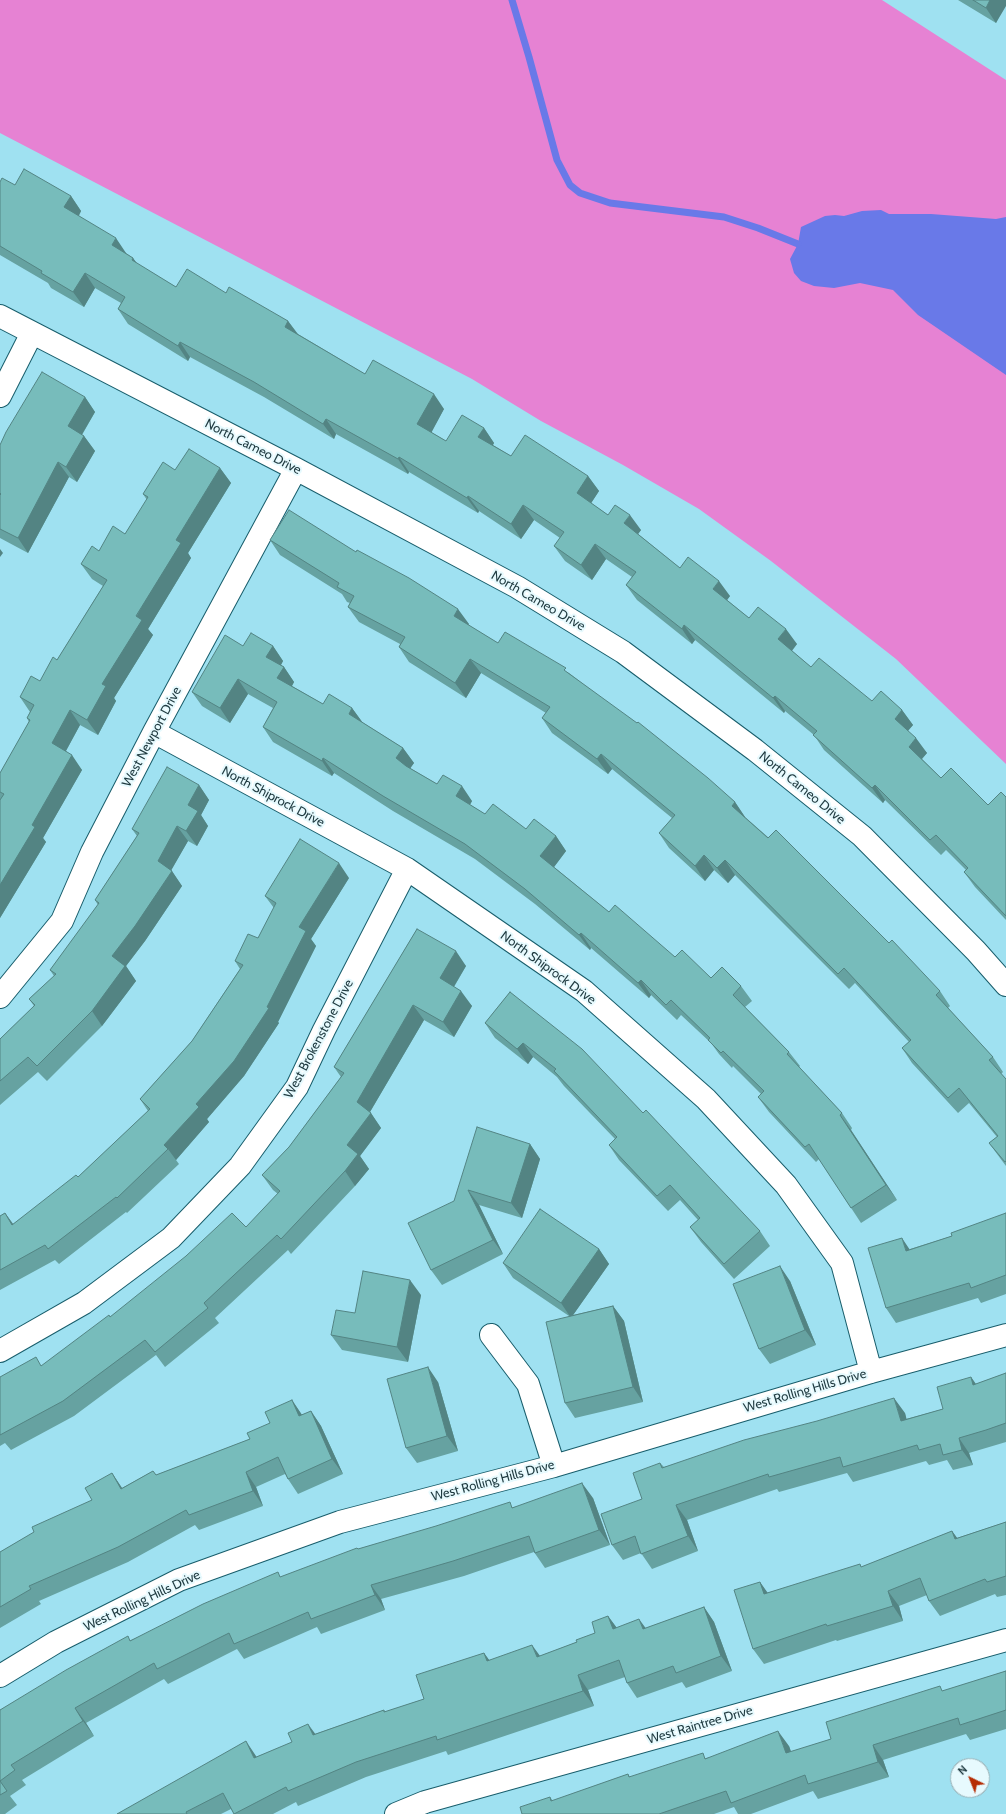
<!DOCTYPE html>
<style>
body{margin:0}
#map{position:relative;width:1006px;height:1814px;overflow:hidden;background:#9fe1f1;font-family:Cabin,sans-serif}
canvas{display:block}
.north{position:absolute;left:950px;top:1758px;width:40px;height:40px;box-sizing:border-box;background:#e7fafe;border:1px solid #97adb2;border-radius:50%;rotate:317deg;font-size:11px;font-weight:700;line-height:16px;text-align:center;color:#1f3a40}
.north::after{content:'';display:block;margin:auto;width:14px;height:18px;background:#b62c03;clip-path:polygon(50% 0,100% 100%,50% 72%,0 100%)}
</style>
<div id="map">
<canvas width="1006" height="1814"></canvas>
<div class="north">N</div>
</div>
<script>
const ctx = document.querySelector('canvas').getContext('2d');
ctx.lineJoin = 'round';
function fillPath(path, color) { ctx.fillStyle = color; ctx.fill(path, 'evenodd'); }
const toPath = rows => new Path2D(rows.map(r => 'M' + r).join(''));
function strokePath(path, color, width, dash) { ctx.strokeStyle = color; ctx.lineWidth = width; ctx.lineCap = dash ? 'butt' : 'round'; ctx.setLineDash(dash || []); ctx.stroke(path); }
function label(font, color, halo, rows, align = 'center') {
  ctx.font = font + ' Cabin,sans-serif'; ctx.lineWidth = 4; ctx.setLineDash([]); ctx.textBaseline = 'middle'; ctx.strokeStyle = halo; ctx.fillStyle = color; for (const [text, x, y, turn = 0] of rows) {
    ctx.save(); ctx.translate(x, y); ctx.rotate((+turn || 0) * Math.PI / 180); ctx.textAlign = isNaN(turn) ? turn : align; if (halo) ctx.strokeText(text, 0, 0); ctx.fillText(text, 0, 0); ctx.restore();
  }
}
const green = toPath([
 [0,0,882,0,1006,80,1006,764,896,659,771,561,699,509,623,465,541,421,472,379,0,133]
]);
const water = toPath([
 [881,210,889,214,931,214,996,219,1006,217,1006,375,918,315,893,290,860,283,834,288,814,286,801,281,794,273,790,259,798,244,801,227,825,216,835,215,844,216,862,211]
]);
const stream = toPath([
 [512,0,529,57,557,160,570,185,580,193,610,203,724,217,758,228,798,244]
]);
const minor = toPath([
 [0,316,296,469,517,587,623,652,755,750,862,836,976,951,1006,985],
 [0,396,32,333],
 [154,732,407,869,584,991,706,1099,786,1185,842,1263,871,1372],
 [0,997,62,921,92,852,154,732,296,469],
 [491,1335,528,1384,554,1466],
 [0,1351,84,1303,171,1238,240,1166,297,1087,324,1030,407,869],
 [0,1676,56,1642,179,1580,340,1522,554,1466,871,1372,1006,1335],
 [396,1814,425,1802,1006,1640]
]);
const wall = toPath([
 [958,0,1006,0,996,23],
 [0,182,15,185,71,196,81,211,79,216,126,253,133,258,137,264,176,287,226,293,288,321,298,334,365,374,444,409,431,432,446,441,484,428,494,443,493,445,511,456,588,476,599,491,591,503,608,515,641,530,638,534,680,568,730,596,727,600,749,618,797,644,792,651,811,667,872,701,902,710,913,725,908,731,927,753,922,759,941,778,988,805,1006,797,1006,920,975,887,964,872,966,870,946,850,941,855,885,800,883,803,824,750,814,735,785,711,784,713,695,640,692,644,637,600,626,585,632,577,606,559,592,580,565,561,554,546,560,538,534,520,521,539,479,511,478,513,409,472,408,474,336,434,334,439,264,397,190,357,188,361,128,324,118,309,121,303,95,288,84,307,51,288,48,283,0,255],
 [85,397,95,412,82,435,84,436,95,451,77,482,69,477,28,553,0,538,0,445],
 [220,468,231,483,188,553,191,558,148,629,153,635,114,698,116,701,98,735,80,725,66,751,82,770,43,838,46,842,0,918,0,773,29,722,27,718,30,712,20,697,40,681,57,660,103,586,92,579,81,564,99,551,125,534,147,500,143,494,175,470],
 [270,540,469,624,468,625,498,643,569,673,735,802,745,817,889,943,940,991,950,1006,948,1008,993,1057,1003,1072,1001,1074,1006,1079,1006,1166,1000,1158,989,1143,997,1137,969,1103,958,1113,912,1063,902,1048,909,1042,855,983,849,989,735,875,728,883,714,870,705,881,669,848,659,833,672,818,612,769,608,774,552,733,542,718,546,713,481,673,466,698,409,662,399,647,400,644,359,622,348,607,350,603,347,602,342,594,280,555],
 [243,646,273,646,283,661,281,665,284,667,294,682,292,686,323,704,352,708,362,722,403,748,414,763,410,768,437,784,472,801,470,805,485,814,526,829,556,836,566,851,554,867,609,912,675,957,711,978,741,986,752,1001,745,1007,789,1052,800,1066,799,1067,842,1113,852,1128,851,1130,897,1200,861,1223,819,1159,816,1162,769,1112,758,1097,761,1094,733,1066,732,1068,719,1054,711,1043,681,1015,677,1020,651,995,649,998,591,948,590,950,535,904,475,859,393,811,334,773,332,776,273,742,263,727,273,708,248,694,230,723,202,706,192,692],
 [199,785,209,800,201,815,208,826,197,846,188,841,171,870,182,886,145,941,126,966,136,981,102,1026,47,1081,38,1072,0,1105,0,1039,34,1006,29,999,54,976,50,970,98,905,95,900,137,836,132,829],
 [349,878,311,939,316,946,278,1022,279,1023,244,1076,207,1119,209,1122,176,1160,179,1164,127,1213,126,1212,59,1264,55,1260,0,1290,0,1216,5,1213,13,1224,78,1177,148,1111,140,1099,192,1041,240,969,235,961,258,938,274,908,265,896],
 [417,929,466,966,454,987,472,1006,454,1037,424,1020,370,1112,381,1128,360,1156,369,1169,355,1186,291,1254,288,1250,215,1318,219,1323,165,1367,156,1355,74,1416,11,1450,5,1443,0,1446,0,1377,42,1366,110,1317,246,1227,278,1194,273,1190,262,1175,289,1147,341,1077,334,1067],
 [510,992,643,1113,760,1231,770,1246,734,1279,701,1242,690,1227,698,1220,680,1200,668,1211,619,1160,609,1145,615,1139,564,1086,557,1077,533,1057,528,1064,495,1038,485,1023],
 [530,1144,540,1159,522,1218,479,1205,503,1254,442,1285,431,1270,454,1201],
 [1006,1213,1006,1294,981,1303,978,1298,896,1323,886,1308,910,1249,952,1236],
 [599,1249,609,1264,573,1315,613,1306,624,1321,643,1402,575,1418,565,1403,569,1316,513,1278,503,1263],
 [790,1281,816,1345,770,1364,759,1349],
 [421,1295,408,1362,342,1350,331,1335,355,1313],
 [1006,1373,1006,1442,996,1445,969,1453,973,1465,953,1470,947,1460,929,1465,926,1461,853,1482,847,1473,779,1492,777,1489,687,1520,698,1551,652,1569,641,1553,623,1560,612,1545,642,1499,660,1463,664,1467,905,1413,906,1419,943,1409,971,1377,976,1384],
 [438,1382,458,1451,417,1463,406,1448],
 [292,1400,302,1415,311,1411,321,1426,343,1474,298,1494,288,1479,285,1474,256,1487,263,1506,199,1530,195,1525,128,1562,39,1601,41,1604,0,1628,0,1552,92,1500,112,1473,122,1488,153,1471,156,1475,250,1439,270,1423],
 [593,1498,610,1545,545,1568,534,1552,464,1576,381,1599,385,1610,321,1634,317,1627,244,1659,237,1649,168,1684,164,1679,86,1723,94,1736,22,1780,26,1785,10,1796,17,1805,5,1814,0,1814,0,1710,131,1640,281,1577,358,1549,514,1507],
 [1006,1522,1006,1595,997,1597,995,1594,940,1616,929,1601,927,1595,899,1606,903,1621,837,1641,836,1640,764,1664,753,1649,760,1582,767,1593,862,1567,952,1531,957,1538],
 [704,1607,714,1622,732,1671,686,1688,682,1682,637,1698,627,1683,625,1677,588,1690,594,1706,448,1755,446,1751,366,1777,298,1806,296,1802,273,1814,234,1814,231,1809,221,1814,117,1814,256,1757,315,1734,384,1710,385,1712,424,1699,484,1653,489,1660,540,1656,577,1642,595,1633,608,1616,617,1628,646,1628],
 [1006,1671,1006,1729,970,1740,966,1734,883,1760,889,1777,818,1799,813,1791,751,1814,738,1814,734,1807,714,1814,522,1814,550,1797,553,1801,628,1774,630,1777,706,1758,789,1746,791,1752,831,1739,944,1691]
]);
const shadedWall = toPath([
 [990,0,1006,0,1006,6,996,23,986,8],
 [71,196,81,211,75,222,64,207],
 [116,238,126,253,122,260,112,245],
 [133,258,144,273,132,260],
 [85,273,95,288,84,307,73,292],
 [288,321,299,336,285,327],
 [180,342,190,357,188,361,178,346],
 [434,394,444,409,428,439,417,424],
 [85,397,95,412,78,441,68,426],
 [326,419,336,434,334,439,323,424],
 [484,428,494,443,489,451,478,437],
 [84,436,95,451,77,482,66,467],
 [399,457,409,472,408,474,398,459],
 [58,462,69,477,28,553,18,538],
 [220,468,231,483,188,553,191,558,148,629,153,635,114,698,116,701,98,735,87,720,102,684,176,540],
 [588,476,599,491,588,508,577,493],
 [468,496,479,511,478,513,467,498],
 [523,505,534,520,521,539,511,524],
 [630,515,641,530,635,538,624,523],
 [595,544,606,559,592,580,581,565],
 [0,549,3,553,0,557],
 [719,581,730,596,724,604,713,589],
 [458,609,469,624,465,631,454,616],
 [684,625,695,640,692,644,682,629],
 [786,629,797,644,789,654,778,639],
 [273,646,283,661,277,672,266,657],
 [470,659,481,673,466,698,455,683],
 [284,667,294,682,288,693,277,678],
 [238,679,248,694,230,723,220,708],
 [775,696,785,711,784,713,773,698],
 [352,708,363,723,349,714],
 [70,710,80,725,62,758,52,743],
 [902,710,913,725,905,734,895,719],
 [916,738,927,753,919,762,909,747],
 [403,748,414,763,407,773,396,758],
 [601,754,612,769,608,774,597,759],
 [72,755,82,770,43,838,46,842,0,918,0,885,32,825],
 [323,758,334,773,332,776,322,761],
 [199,785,209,800,201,815,208,826,197,846,186,831,188,805],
 [875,785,885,800,883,803,872,788],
 [462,786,472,801,466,811,456,796],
 [735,802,745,817,742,821,732,806],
 [177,826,188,841,168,876,158,861],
 [556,836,566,851,551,871,540,856],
 [704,855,714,870,705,881,695,866],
 [725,860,735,875,728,883,717,868],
 [339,863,349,878,311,939,316,946,278,1022,279,1023,244,1076,207,1119,209,1122,176,1160,168,1149,164,1145,196,1104,267,1007,299,927],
 [172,871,182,886,145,941,126,966,136,981,102,1026,92,1011,112,956],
 [581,933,591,948,590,950,579,935],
 [456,951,466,966,450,993,440,978],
 [641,980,651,995,649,998,638,983],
 [461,991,472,1006,454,1037,443,1022],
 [413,1005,424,1020,367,1117,357,1102],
 [523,1043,533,1057,528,1064,517,1049],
 [371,1113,381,1128,360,1156,369,1169,355,1186,345,1171,347,1145],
 [840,1115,851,1130,897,1200,886,1185],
 [530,1144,540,1159,522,1218,511,1203],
 [468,1190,479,1205,503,1254,493,1240],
 [5,1213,16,1228,12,1225],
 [902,1238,912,1253,906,1251],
 [599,1249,609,1264,571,1318,561,1303],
 [780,1266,790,1281,816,1345,805,1330],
 [410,1280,421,1295,408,1362,397,1347],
 [613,1306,624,1321,643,1402,633,1387],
 [428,1367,438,1382,458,1451,447,1436],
 [971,1377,981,1392,973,1385],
 [894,1398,905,1413,911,1436,901,1421],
 [292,1400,302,1415,299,1416],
 [311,1411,321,1426,343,1474,332,1459],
 [959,1438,969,1453,973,1465,962,1450],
 [246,1472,256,1487,263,1506,253,1491],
 [112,1473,122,1488,121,1489],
 [582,1483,593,1498,610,1545,599,1530],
 [676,1505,687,1520,698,1551,688,1536],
 [952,1531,963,1546,955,1539],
 [760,1582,770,1596,764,1594],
 [371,1585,381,1599,385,1610,375,1595],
 [888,1591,899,1606,903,1621,893,1606],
 [704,1607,714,1622,732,1671,721,1656],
 [608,1616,619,1631,613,1629],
 [639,1619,650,1634,643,1629],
 [532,1645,543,1660,537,1657],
 [484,1653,495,1668,487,1661],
 [578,1675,588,1690,594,1706,583,1691],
 [75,1708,86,1723,94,1736,83,1721],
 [308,1724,319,1739,313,1735],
 [778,1731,789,1746,797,1768,786,1753],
 [246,1741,256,1756,265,1773,254,1758],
 [873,1745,883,1760,889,1777,878,1762]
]);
const building = toPath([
 [973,0,990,0,986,8,973,0],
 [24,169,71,196,64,207,116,238,112,245,133,258,132,260,176,287,187,269,226,293,229,287,288,321,285,327,365,374,373,360,434,394,417,424,446,441,462,415,484,428,478,437,511,456,525,435,588,476,577,493,608,515,615,505,630,515,624,523,680,568,688,557,719,581,713,589,749,618,758,607,786,629,778,639,811,667,819,658,872,701,881,691,902,710,895,719,916,738,909,747,941,778,951,768,988,805,1001,792,1006,797,1006,916,964,872,968,868,936,835,930,840,875,785,872,788,813,735,817,731,775,696,773,698,684,625,682,629,626,585,636,572,595,544,581,565,554,546,564,532,523,505,511,524,468,496,467,498,399,457,398,459,326,419,323,424,254,382,180,342,178,346,118,309,125,297,85,273,73,292,41,273,42,271,0,246,0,182,2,178,15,185,24,169],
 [42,372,85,397,68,426,84,436,66,467,58,462,18,538,0,529,0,495,1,494,0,493,0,445,6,432,42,372],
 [189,449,220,468,176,540,181,543,136,616,142,620,102,684,106,686,87,720,70,710,52,743,72,755,32,825,35,827,0,885,0,800,4,794,0,792,0,773,30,720,27,718,34,705,20,697,31,676,40,681,53,657,57,660,107,580,81,564,92,546,99,551,113,526,125,534,148,497,143,494,163,462,175,470,189,449],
 [289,510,356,552,357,550,409,578,458,609,454,616,498,643,505,632,566,668,564,670,637,723,638,722,708,778,735,802,732,806,768,838,776,830,889,943,892,940,940,991,936,995,993,1057,989,1060,1006,1079,1006,1161,1005,1162,989,1143,998,1136,959,1088,948,1098,902,1048,911,1040,844,968,838,974,725,860,717,868,704,855,695,866,659,833,675,815,601,754,597,759,542,718,550,707,470,659,455,683,399,647,405,637,348,607,354,596,337,587,339,583,270,540,289,510],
 [251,633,273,646,266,657,284,667,277,678,323,704,329,694,352,708,349,714,403,748,396,758,406,766,437,784,443,775,462,786,456,796,485,814,493,804,526,829,534,819,556,836,540,856,609,912,615,905,675,957,682,950,711,978,722,967,741,986,733,995,789,1052,787,1054,842,1113,840,1115,886,1185,851,1208,809,1144,805,1147,758,1097,764,1091,723,1051,721,1053,708,1040,710,1038,671,1000,666,1005,641,980,638,983,581,933,579,935,525,889,465,844,383,796,323,758,322,761,263,727,277,702,238,679,220,708,192,692,225,635,243,646,251,633],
 [167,767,199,785,188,805,198,811,186,831,177,826,158,861,172,871,135,926,112,956,125,966,92,1011,37,1066,28,1057,0,1081,0,1039,35,1005,29,999,56,974,50,970,99,903,95,900,139,833,132,829,167,767],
 [300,839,339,863,299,927,306,931,267,1007,269,1008,234,1061,196,1104,199,1107,164,1145,168,1149,117,1198,116,1197,48,1249,45,1245,0,1270,0,1216,5,1213,12,1225,76,1175,78,1177,150,1109,140,1099,192,1041,243,965,235,961,248,934,258,938,276,903,265,896,300,839],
 [417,929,456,951,440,978,461,991,443,1022,413,1005,357,1102,371,1113,347,1145,358,1154,345,1171,281,1239,277,1235,204,1303,208,1308,155,1352,145,1340,63,1401,0,1435,0,1377,36,1357,41,1366,109,1315,110,1317,186,1256,232,1213,246,1227,280,1191,262,1175,289,1147,344,1073,334,1067,417,929],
 [510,992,582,1049,643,1113,646,1110,760,1231,724,1264,690,1227,700,1218,670,1185,657,1196,609,1145,617,1137,554,1071,556,1069,523,1043,517,1049,485,1023,510,992],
 [477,1127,530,1144,511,1203,468,1190,493,1240,431,1270,408,1223,454,1201,477,1127],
 [540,1209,599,1249,561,1303,503,1263,540,1209],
 [1006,1213,1006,1275,971,1288,969,1283,886,1308,868,1248,902,1238,906,1251,952,1236,951,1233,1006,1213],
 [780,1266,805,1330,759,1349,733,1284,780,1266],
 [363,1271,410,1280,397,1347,331,1335,336,1310,355,1313,363,1271],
 [613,1306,633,1387,565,1403,546,1322,613,1306],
 [428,1367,447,1436,406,1448,387,1379,428,1367],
 [1006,1373,1006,1423,986,1430,959,1438,962,1450,943,1455,940,1444,919,1450,917,1445,843,1467,840,1457,769,1477,768,1474,676,1505,688,1536,641,1554,635,1536,612,1545,601,1514,642,1499,633,1473,660,1463,662,1468,744,1440,817,1421,894,1398,901,1421,943,1409,937,1387,971,1377,973,1385,1006,1373],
 [292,1400,299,1416,311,1411,332,1459,288,1479,278,1457,246,1472,253,1491,189,1515,186,1510,118,1547,29,1586,31,1589,0,1607,0,1552,34,1532,32,1527,92,1500,85,1488,112,1473,121,1489,153,1471,156,1475,250,1439,247,1433,270,1423,265,1412,292,1400],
 [582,1483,599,1530,535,1553,529,1536,453,1561,371,1585,375,1595,311,1619,308,1612,234,1644,229,1633,157,1669,154,1663,75,1708,83,1721,11,1765,15,1770,0,1781,0,1710,66,1670,128,1636,130,1641,203,1604,278,1572,280,1577,357,1548,358,1549,436,1526,510,1502,512,1508,582,1483],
 [1006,1522,1006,1576,987,1582,985,1579,929,1601,920,1578,888,1591,893,1606,827,1626,826,1624,753,1649,734,1590,760,1582,764,1594,860,1564,861,1567,952,1531,955,1539,1006,1522],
 [704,1607,721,1656,676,1673,673,1666,627,1683,619,1660,578,1675,583,1691,437,1740,436,1736,356,1762,288,1791,286,1787,234,1814,223,1793,186,1812,187,1814,117,1814,246,1741,254,1758,292,1742,288,1733,308,1724,313,1735,384,1710,384,1712,424,1699,416,1675,484,1653,487,1661,532,1645,537,1657,577,1642,576,1640,595,1633,592,1622,608,1616,613,1629,639,1619,643,1629,704,1607],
 [1006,1671,1006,1710,960,1725,958,1718,873,1745,878,1762,808,1784,805,1775,731,1803,726,1791,659,1814,522,1814,520,1807,550,1797,551,1801,628,1774,629,1777,703,1753,705,1759,778,1731,786,1753,831,1739,826,1722,940,1686,942,1691,1006,1671],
 [0,1781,7,1791,0,1795,0,1781]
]);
const streetNames = [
 ["North Cameo Drive",253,447,27],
 ["North Cameo Drive",538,601,30],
 ["West Newport Drive",152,737,-62],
 ["North Cameo Drive",802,788,39],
 ["North Shiprock Drive",273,797,28],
 ["North Shiprock Drive",548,968,36],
 ["West Brokenstone Drive",319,1039,-62],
 ["West Rolling Hills Drive",805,1391,-16],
 ["West Rolling Hills Drive",493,1481,-15],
 ["West Rolling Hills Drive",142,1601,-25],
 ["West Raintree Drive",700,1725,-16]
];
fillPath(green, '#e682d3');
fillPath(water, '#6979e8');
strokePath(stream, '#6979e8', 7);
strokePath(minor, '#185d6b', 24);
strokePath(minor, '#fff', 22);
fillPath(wall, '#66a2a1');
fillPath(shadedWall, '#538483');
fillPath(building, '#77bcbb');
strokePath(building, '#538483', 1);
label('13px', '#1f3a40', '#e7fafe', streetNames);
</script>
